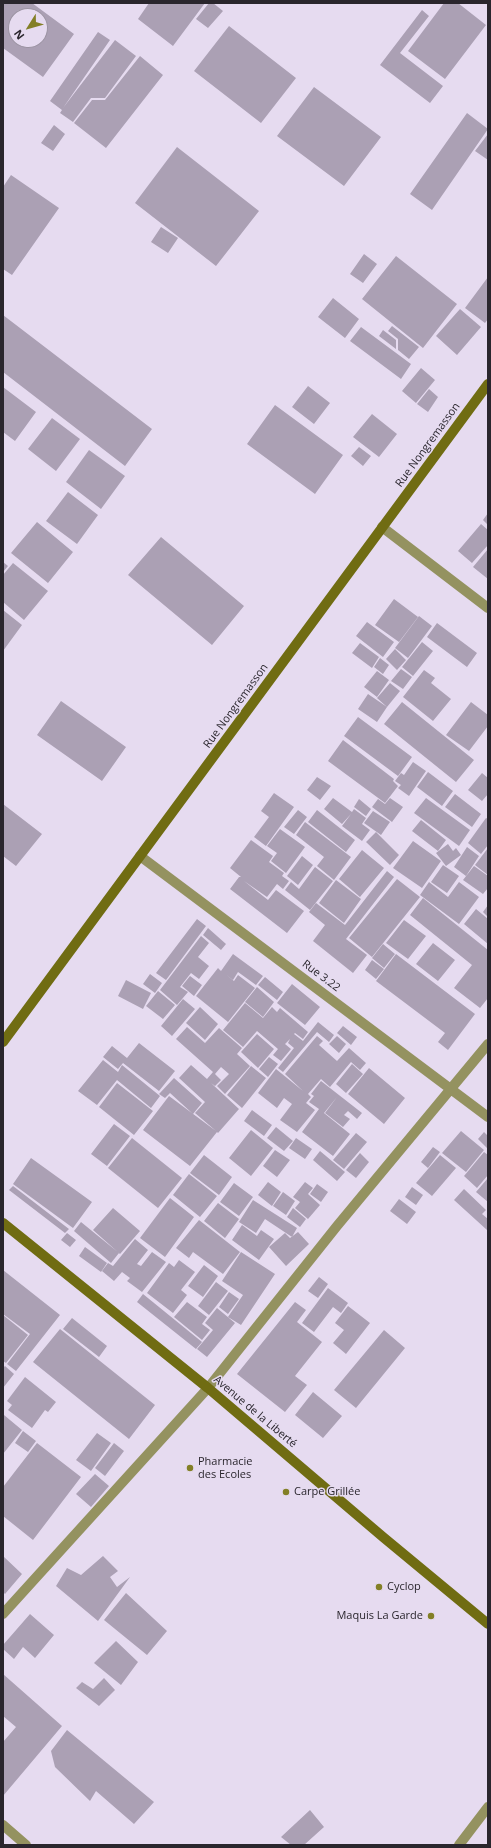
<!DOCTYPE html>
<meta charset="utf-8">
<style>
body{margin:0}
#map{position:relative;width:491px;height:1848px;overflow:hidden;background:#e6dbf0;font-family:"Open Sans",sans-serif}
canvas{display:block}
.frame{position:absolute;inset:0;border:4px solid #2a262d;pointer-events:none}
.north{position:absolute;left:8px;top:8px;width:40px;height:40px;box-sizing:border-box;background:#e6dbf0;border:1px solid #9b93a2;border-radius:50%;rotate:233deg;font-size:11px;font-weight:700;line-height:16px;text-align:center;color:#2a262d}
.north::after{content:'';display:block;margin:auto;width:14px;height:18px;background:#837f26;clip-path:polygon(50% 0,100% 100%,50% 72%,0 100%)}
</style>
<div id="map">
<canvas width="491" height="1848"></canvas>
<div class="frame"></div>
<div class="north">N</div>
</div>
<script>
const ctx = document.querySelector('canvas').getContext('2d');
ctx.lineJoin = 'round';
function fillPath(path, color) { ctx.fillStyle = color; ctx.fill(path, 'evenodd'); }
const toPath = rows => new Path2D(rows.map(r => 'M' + r).join(''));
function strokePath(path, color, width, dash) { ctx.strokeStyle = color; ctx.lineWidth = width; ctx.lineCap = dash ? 'butt' : 'round'; ctx.setLineDash(dash || []); ctx.stroke(path); }
function label(font, color, halo, rows, align = 'center') {
  ctx.font = font + ' "Open Sans",sans-serif'; ctx.lineWidth = 3; ctx.setLineDash([]); ctx.textBaseline = 'middle'; ctx.strokeStyle = halo; ctx.fillStyle = color; for (const [text, x, y, turn = 0] of rows) {
    ctx.save(); ctx.translate(x, y); ctx.rotate((+turn || 0) * Math.PI / 180); ctx.textAlign = isNaN(turn) ? turn : align; if (halo) ctx.strokeText(text, 0, 0); ctx.fillText(text, 0, 0); ctx.restore();
  }
}
const building = toPath([
 [3,3,32,3,74,34,43,77,3,48],
 [16,16,40,16,40,40,16,40],
 [149,3,205,3,173,46,138,19],
 [209,3,213,3,223,11,208,28,196,19],
 [444,3,458,3,486,25,445,79,408,51],
 [422,10,429,16,400,53,443,86,430,103,380,65],
 [229,26,296,78,261,123,194,71],
 [98,32,110,40,63,108,115,40,136,56,105,98,91,98,73,122,60,113,62,110,50,101],
 [140,56,163,75,106,148,74,123,92,100,105,100],
 [314,87,381,137,344,186,277,136],
 [467,113,488,129,432,210,410,194],
 [54,125,65,134,53,151,41,143],
 [488,134,488,160,475,151],
 [177,147,259,211,216,266,135,203],
 [11,175,59,208,12,275,3,269,3,187],
 [161,227,178,238,168,253,151,242],
 [364,254,377,264,363,283,350,274],
 [396,256,457,304,423,348,362,299],
 [488,277,488,319,485,323,465,308],
 [333,298,359,319,345,338,318,317],
 [460,309,481,327,457,355,436,336],
 [3,315,152,429,125,466,3,372],
 [392,326,419,347,409,359,398,350,398,339,388,331],
 [361,327,411,364,401,379,350,341],
 [383,330,396,340,396,349,379,336],
 [421,368,435,380,416,403,402,391],
 [308,386,330,403,314,424,292,407],
 [3,387,36,412,15,441,3,432],
 [429,389,438,397,428,412,417,404],
 [275,405,343,455,315,494,247,444],
 [372,414,397,434,379,457,353,437],
 [52,418,80,439,56,471,28,449],
 [359,447,371,456,363,466,351,456],
 [89,450,125,476,101,509,66,482],
 [68,492,98,515,77,544,46,521],
 [488,513,488,525,483,520],
 [37,522,73,552,48,583,11,553],
 [481,524,488,530,488,545,472,563,458,551],
 [161,537,244,606,212,645,128,575],
 [488,549,488,579,473,567],
 [3,562,8,566,3,572],
 [13,563,48,591,24,620,3,602,3,575],
 [394,599,418,617,399,642,375,625],
 [3,610,22,625,3,651],
 [419,616,432,626,408,658,395,648],
 [367,622,394,642,383,657,356,636],
 [437,623,477,653,467,667,427,637],
 [422,642,433,651,413,676,402,667],
 [360,643,379,657,372,668,352,653],
 [395,649,406,660,397,670,386,659],
 [380,658,389,665,383,674,374,667],
 [401,669,412,677,403,689,391,681],
 [424,670,435,678,431,683,451,699,433,721,403,697],
 [377,671,389,680,377,697,364,687],
 [390,683,400,691,387,707,377,698],
 [368,694,387,707,377,722,358,709],
 [61,701,126,747,102,781,37,735],
 [402,702,474,760,456,782,384,724],
 [471,702,488,715,488,726,469,751,446,735],
 [358,717,412,757,398,776,344,736],
 [343,740,394,779,393,781,398,786,385,803,328,761],
 [413,762,426,771,409,796,398,788,401,785,395,781,401,773,404,775],
 [428,772,453,791,442,806,417,787],
 [482,773,488,778,488,794,482,801,468,790],
 [317,777,331,786,320,800,307,790],
 [274,793,294,807,266,846,254,837,269,817,261,811],
 [455,794,481,814,472,827,445,807],
 [333,798,352,812,354,809,366,818,362,824,370,830,362,841,342,826,351,814,342,824,324,809],
 [390,798,403,807,392,822,372,807,378,799,385,804],
 [426,798,470,830,459,846,414,813],
 [359,799,371,809,366,816,354,807],
 [3,804,42,834,16,866,3,856],
 [298,810,307,817,294,834,284,827],
 [317,810,355,840,346,852,308,822],
 [373,811,390,822,381,835,364,823],
 [486,818,488,819,488,845,481,854,468,843],
 [421,820,446,840,438,851,412,831],
 [305,822,351,857,334,880,317,866,324,857,296,835],
 [280,829,305,847,286,873,271,861,277,853,267,846],
 [376,832,399,855,390,865,366,842],
 [251,840,273,856,269,862,284,873,282,876,289,881,283,889,277,884,267,897,244,881,268,900,276,890,304,911,287,933,230,889,239,877,241,877,230,868],
 [413,841,441,861,422,888,393,868],
 [448,844,453,851,456,848,461,855,446,866,436,853],
 [467,847,479,856,466,876,454,867],
 [488,848,488,875,475,865],
 [362,850,384,868,360,897,339,879],
 [302,856,313,865,298,885,287,876],
 [443,865,459,876,447,893,431,882],
 [474,866,488,876,488,888,483,894,463,880],
 [315,867,333,881,310,910,285,890,291,882,299,889],
 [387,871,394,877,346,939,367,955,353,973,313,941,325,925,309,912,316,903,345,925],
 [397,879,420,897,372,957,349,938],
 [336,880,361,899,344,923,319,903],
 [429,882,448,897,459,882,479,897,459,924,420,895],
 [423,898,488,950,488,998,480,1008,454,988,472,965,410,915],
 [488,905,488,917,483,912],
 [476,909,488,919,488,944,464,924],
 [197,919,206,926,166,980,156,973],
 [404,920,426,936,408,959,386,943],
 [208,928,226,944,221,950,203,935],
 [201,936,209,943,198,957,209,966,199,979,191,973,180,987,188,992,177,1005,160,990],
 [433,943,455,960,438,981,416,964],
 [383,944,395,954,384,968,372,958],
 [233,954,263,976,256,985,238,972,233,980,225,974,234,981,238,975,255,988,228,1022,196,996,218,968,221,971],
 [396,954,475,1014,448,1050,438,1042,445,1033,376,981],
 [372,960,384,969,376,979,365,970],
 [150,974,162,983,155,993,143,984],
 [190,976,202,985,194,996,182,986],
 [265,977,283,992,277,1000,258,985],
 [126,980,151,993,143,1009,118,996],
 [292,984,320,1007,305,1025,277,1003],
 [257,987,274,1002,263,1017,245,1002],
 [158,991,175,1005,163,1019,146,1006],
 [183,999,195,1009,172,1036,161,1026],
 [245,1003,263,1018,272,1007,277,1012,280,1008,308,1032,303,1039,295,1033,294,1034,303,1041,318,1022,334,1035,329,1042,317,1032,283,1072,278,1068,294,1048,288,1043,290,1039,285,1044,291,1049,281,1061,273,1055,278,1049,257,1031,243,1047,223,1030],
 [200,1007,218,1024,205,1040,186,1023],
 [343,1026,357,1037,351,1045,337,1033],
 [187,1027,205,1043,219,1028,242,1048,237,1054,250,1066,225,1094,217,1086,229,1074,221,1067,215,1074,221,1080,215,1086,211,1083,239,1109,218,1133,217,1132,190,1166,143,1130,169,1096,216,1131,195,1113,205,1102,179,1078,191,1065,207,1079,213,1072,176,1039],
 [257,1034,274,1049,258,1068,241,1052],
 [317,1036,323,1041,319,1045,337,1061,349,1048,366,1063,360,1070,351,1062,330,1087,321,1079,308,1094,311,1097,306,1103,315,1110,297,1132,280,1120,292,1104,284,1098,277,1108,258,1093,276,1069,303,1091,285,1074],
 [337,1036,346,1044,339,1053,329,1044],
 [139,1043,175,1071,159,1091,123,1063,118,1069,103,1057,112,1046,127,1058],
 [269,1057,278,1064,268,1077,259,1069],
 [103,1060,118,1072,122,1065,160,1096,151,1108,117,1080,97,1105,78,1091],
 [352,1064,363,1074,346,1093,336,1084],
 [251,1066,266,1078,242,1108,227,1095],
 [369,1068,405,1098,384,1124,348,1094],
 [174,1078,202,1103,193,1114,170,1093,165,1098,159,1094],
 [321,1081,362,1113,357,1119,348,1111,344,1115,350,1119,343,1127,325,1113,337,1097,324,1113,350,1134,333,1156,302,1132,319,1109,309,1102,314,1096,311,1094],
 [117,1083,153,1111,134,1135,99,1107],
 [252,1110,272,1125,264,1136,244,1121],
 [114,1124,130,1136,107,1166,91,1154],
 [276,1127,293,1141,284,1151,267,1138],
 [251,1130,273,1148,251,1176,229,1158],
 [461,1131,484,1150,466,1172,442,1153],
 [484,1132,488,1136,488,1149,478,1139],
 [356,1133,367,1142,344,1169,333,1160],
 [132,1138,182,1178,158,1208,108,1168],
 [296,1138,312,1149,305,1159,289,1148],
 [433,1147,440,1152,428,1168,421,1162],
 [275,1150,290,1160,277,1177,263,1166],
 [320,1151,345,1172,337,1181,313,1160],
 [484,1152,488,1155,488,1175,477,1188,464,1176],
 [360,1153,369,1162,356,1178,346,1170],
 [204,1155,232,1177,219,1195,190,1173],
 [440,1155,456,1168,432,1196,416,1183],
 [31,1158,92,1202,73,1228,13,1184],
 [189,1174,217,1196,200,1217,173,1195],
 [488,1178,488,1202,476,1192],
 [268,1182,281,1192,272,1206,258,1195],
 [305,1182,313,1188,308,1194,320,1205,308,1219,295,1208,300,1202,293,1197],
 [234,1183,253,1197,239,1216,220,1202],
 [317,1184,328,1192,321,1202,310,1194],
 [13,1186,69,1229,65,1233,9,1190],
 [412,1187,423,1195,416,1205,405,1197],
 [464,1189,486,1210,482,1214,488,1219,487,1230,454,1200],
 [283,1192,295,1201,286,1215,273,1206],
 [170,1198,194,1217,165,1257,140,1238],
 [399,1199,416,1212,407,1224,390,1211],
 [253,1200,297,1228,292,1237,265,1219,256,1233,239,1222],
 [218,1203,239,1219,225,1238,204,1221],
 [113,1208,140,1231,120,1254,93,1230],
 [293,1208,306,1219,300,1227,287,1217],
 [199,1220,240,1252,223,1274,193,1252,189,1258,176,1248],
 [81,1222,119,1253,111,1263,74,1231],
 [242,1225,257,1236,261,1230,274,1239,259,1260,232,1240],
 [298,1232,309,1244,286,1266,269,1247,285,1233,290,1238],
 [67,1233,76,1240,70,1247,61,1240],
 [135,1239,148,1250,137,1264,141,1266,152,1252,166,1262,142,1292,127,1281,130,1278,122,1272,114,1281,102,1271,108,1263,113,1266],
 [85,1247,107,1263,101,1272,79,1256],
 [241,1252,275,1274,241,1325,228,1317,243,1295,222,1281],
 [179,1260,195,1272,181,1290,187,1295,173,1313,147,1293,169,1263,174,1267],
 [204,1265,218,1276,203,1297,188,1286],
 [3,1270,60,1315,16,1371,7,1364,30,1334,3,1314],
 [319,1277,328,1284,318,1298,308,1291],
 [216,1282,228,1291,209,1315,198,1306],
 [328,1288,348,1303,341,1313,333,1307,314,1332,302,1323],
 [229,1292,239,1299,228,1314,219,1307],
 [143,1294,202,1342,196,1349,137,1302],
 [187,1302,207,1317,202,1324,210,1330,202,1340,174,1317],
 [295,1302,306,1310,297,1322,322,1342,295,1376,307,1385,285,1412,237,1374],
 [348,1306,370,1323,346,1354,333,1343,344,1330,335,1323],
 [217,1308,235,1323,207,1357,197,1349,213,1330,205,1323],
 [3,1315,28,1335,6,1363,3,1361],
 [72,1318,107,1346,99,1357,63,1329],
 [60,1329,155,1405,129,1439,33,1362],
 [384,1330,405,1348,356,1408,334,1390],
 [5,1366,14,1374,3,1388,3,1368],
 [25,1377,56,1402,48,1412,45,1410,32,1428,8,1410,12,1405,7,1401],
 [313,1392,342,1416,323,1438,295,1415],
 [4,1415,22,1430,3,1454,3,1417],
 [23,1431,36,1441,28,1452,15,1443],
 [97,1433,111,1443,91,1471,76,1460],
 [37,1443,81,1477,33,1540,3,1516,3,1487],
 [114,1443,124,1451,105,1476,95,1468],
 [95,1474,109,1486,91,1507,76,1494],
 [3,1556,22,1574,5,1594,3,1592],
 [103,1556,118,1571,110,1577,117,1587,130,1577,98,1621,56,1586,67,1568,81,1575],
 [126,1593,167,1631,147,1655,104,1620],
 [30,1614,54,1635,35,1658,23,1647,14,1659,3,1649,3,1645],
 [116,1641,138,1662,121,1685,94,1663],
 [3,1674,62,1726,3,1796,3,1742,16,1727,3,1716],
 [104,1678,115,1690,99,1706,76,1688,82,1682,93,1689],
 [67,1730,154,1802,134,1824,96,1791,90,1801,55,1767,51,1751],
 [310,1810,324,1827,304,1845,291,1845,281,1837]
]);
const street = toPath([
 [382,527,488,608],
 [140,856,488,1117],
 [3,1614,208,1388,337,1226,488,1044],
 [3,1825,26,1845],
 [459,1845,488,1807]
]);
const secondary = toPath([
 [3,1042,488,384],
 [3,1223,208,1388,383,1537,488,1624]
]);
const markers = [
 [190,1468,4,"#837f26"],
 [286,1492,4,"#837f26"],
 [379,1587,4,"#837f26"],
 [431,1616,4,"#837f26"]
];
const streetNames = [
 ["Rue Nongremasson",428,445,-54],
 ["Rue Nongremasson",236,706,-54],
 ["Rue 3.22",321,976,37],
 ["Avenue de la Liberté",255,1412,40]
];
const poiNames = [
 ["Pharmacie",198,1462],
 ["des Ecoles",198,1475],
 ["Carpe Grillée",294,1492],
 ["Cyclop",387,1587],
 ["Maquis La Garde",423,1616,"right"]
];
fillPath(building, '#aba0b4');
strokePath(street, '#949260', 10);
strokePath(secondary, '#706c12', 10);
for (const [x, y, r, color] of markers) { const dot = new Path2D(); dot.arc(x, y, r, 0, 2 * Math.PI); ctx.fillStyle = color; ctx.fill(dot); strokePath(dot, '#e6dbf0', 1.5); }
label('11px', '#2a262d', '#e6dbf0', streetNames);
label('11px', '#2a262d', '#e6dbf0', poiNames, 'left');
</script>
